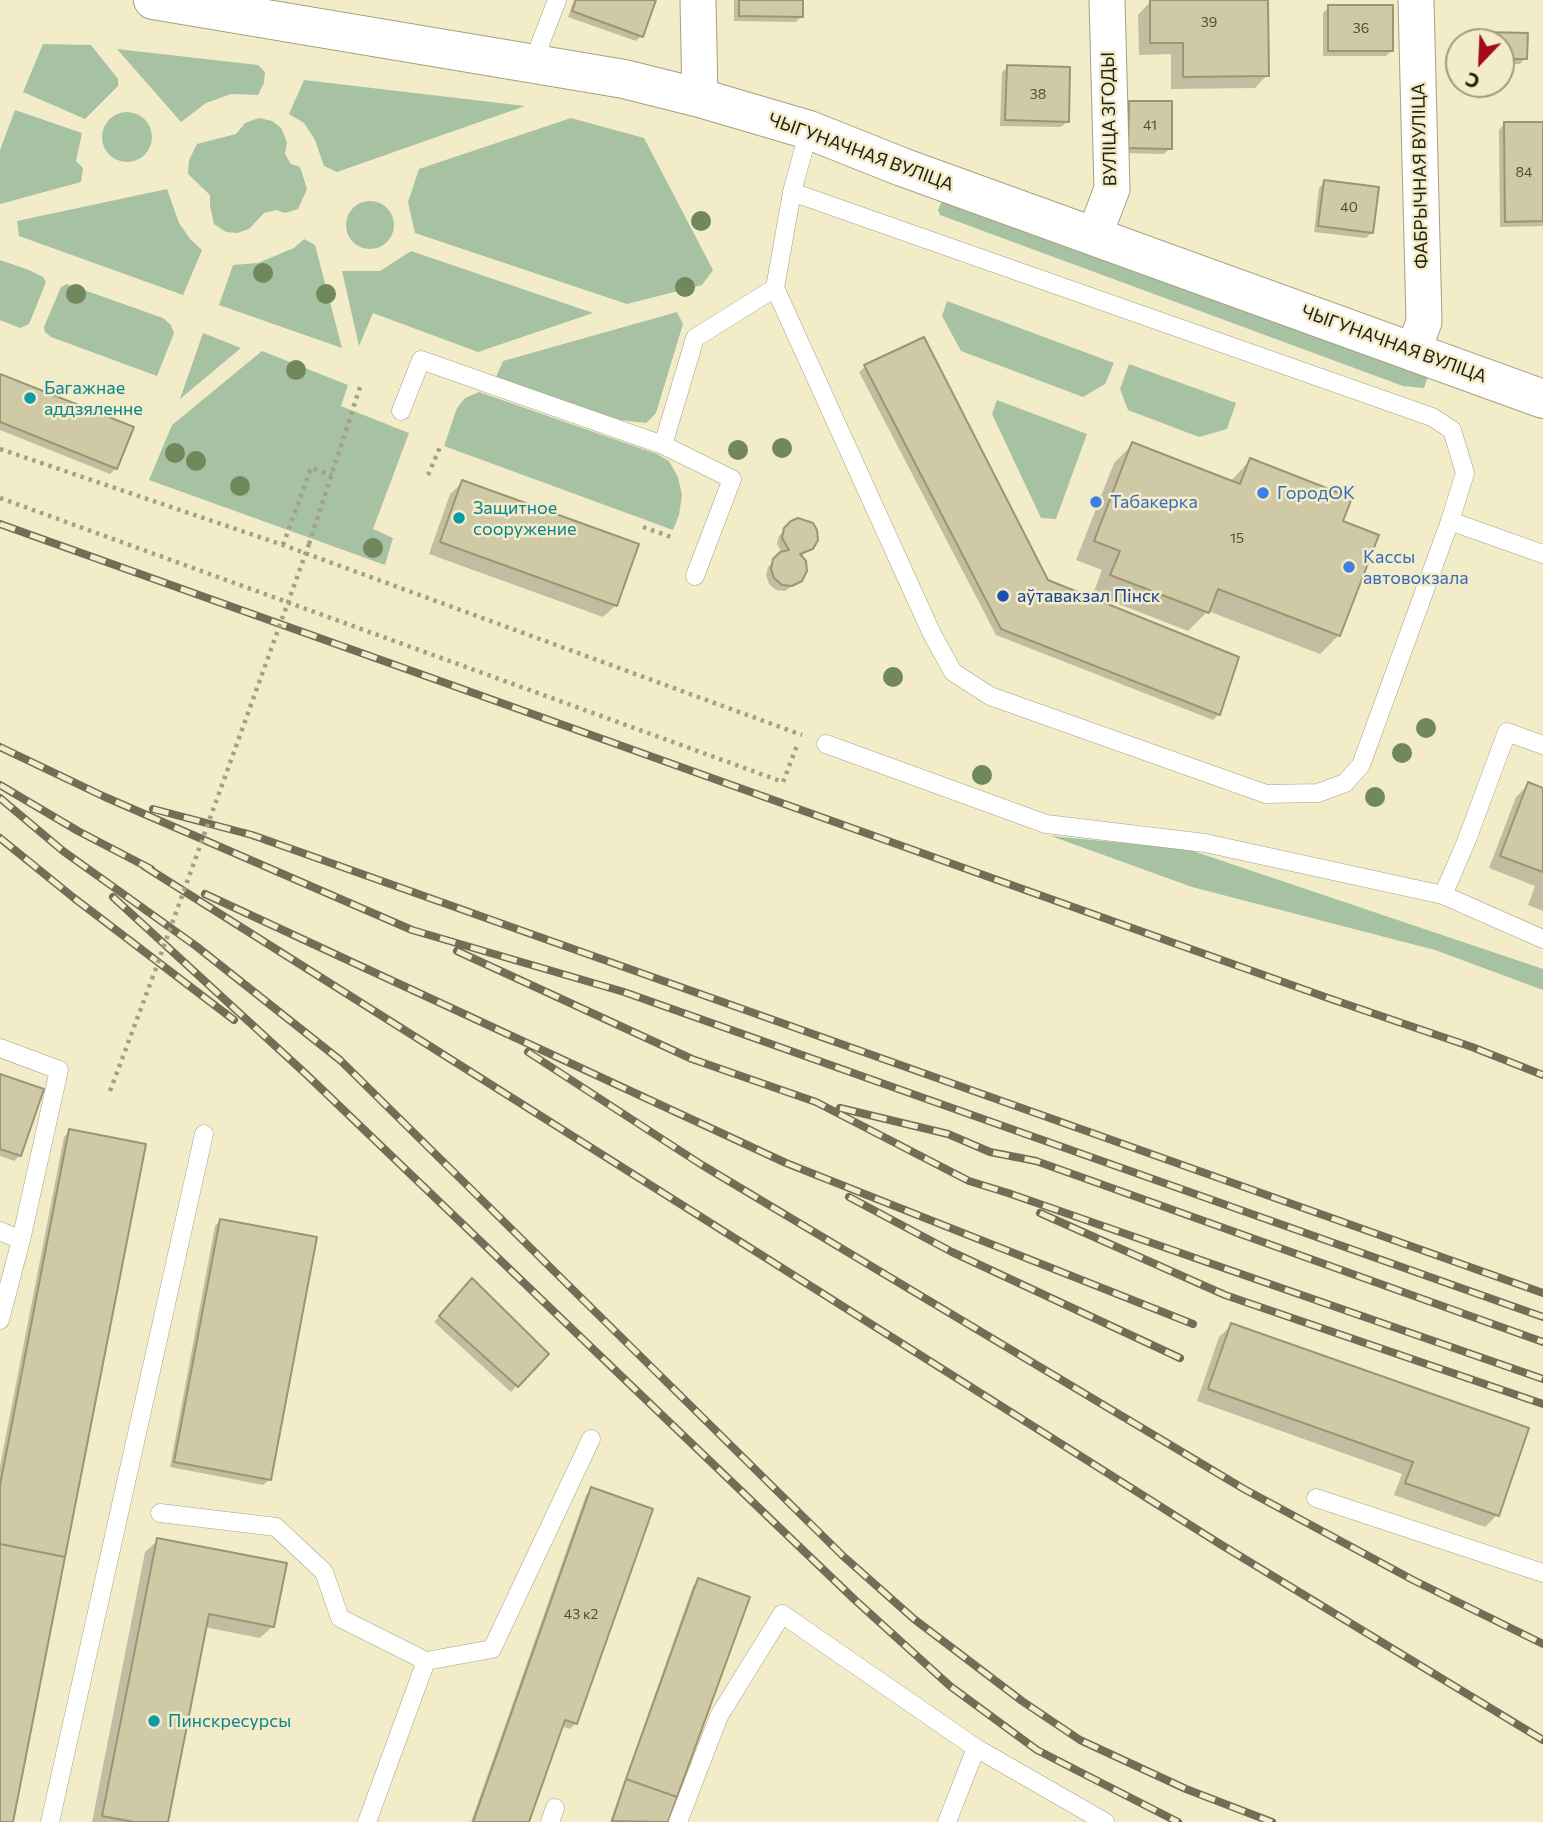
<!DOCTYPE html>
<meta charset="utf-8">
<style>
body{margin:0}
#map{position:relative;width:1543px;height:1822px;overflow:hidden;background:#f3ecc9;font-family:Commissioner,sans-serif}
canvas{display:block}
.north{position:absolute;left:1445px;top:28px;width:70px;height:70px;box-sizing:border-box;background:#f3ecc9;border:2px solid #a09b81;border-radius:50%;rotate:203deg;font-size:19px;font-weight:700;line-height:28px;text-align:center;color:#242214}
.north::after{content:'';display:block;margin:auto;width:24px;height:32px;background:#a40a1b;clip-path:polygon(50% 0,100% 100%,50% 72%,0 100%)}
</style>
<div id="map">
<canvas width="1543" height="1822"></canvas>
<div class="north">С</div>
</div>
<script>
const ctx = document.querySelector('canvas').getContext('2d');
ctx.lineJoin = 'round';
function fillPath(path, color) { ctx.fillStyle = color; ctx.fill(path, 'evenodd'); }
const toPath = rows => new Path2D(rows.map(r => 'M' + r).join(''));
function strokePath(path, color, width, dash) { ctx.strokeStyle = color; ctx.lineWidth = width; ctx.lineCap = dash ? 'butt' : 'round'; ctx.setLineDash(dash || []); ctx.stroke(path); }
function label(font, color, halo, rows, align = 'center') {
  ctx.font = font + ' Commissioner,sans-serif'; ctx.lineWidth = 5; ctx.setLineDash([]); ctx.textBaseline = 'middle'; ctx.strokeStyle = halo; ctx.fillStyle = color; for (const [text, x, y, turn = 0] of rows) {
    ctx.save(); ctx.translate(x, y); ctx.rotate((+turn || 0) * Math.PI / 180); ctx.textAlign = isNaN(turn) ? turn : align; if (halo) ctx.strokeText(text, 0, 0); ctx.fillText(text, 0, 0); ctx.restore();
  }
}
const green = toPath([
 [43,44,91,45,118,79,118,86,85,119,23,92],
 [117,49,258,65,265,72,264,83,258,95,231,94,206,103,181,122],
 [304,80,525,106,337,172,324,166,315,140,304,123,289,114],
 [15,110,82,133,76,161,83,168,81,182,0,204,0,150],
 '102 137a25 25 0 1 1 50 0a25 25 0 1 1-50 0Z',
 [259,118,272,121,281,128,287,142,285,154,291,164,300,167,307,189,298,209,285,213,276,210,264,213,249,229,237,233,226,232,214,224,210,206,210,195,188,174,189,160,197,144,236,134,245,123],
 [571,118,644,138,713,270,702,285,627,304,415,233,408,202,419,169],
 [167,189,179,223,191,240,202,250,183,295,19,236,17,221],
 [949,201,1428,376,1424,388,1403,386,940,215,938,210,941,203],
 '346 225a24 24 0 1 1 48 0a24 24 0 1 1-48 0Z',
 [304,239,315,245,342,348,219,305,233,265,258,263,294,248],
 [411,251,593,313,478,352,373,313,359,346,342,271,380,271],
 [0,260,29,270,43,277,46,282,29,324,20,328,0,320],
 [67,284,163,318,171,325,174,333,157,376,51,337,45,332,44,327,61,287],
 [947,301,1114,363,1105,384,1083,397,961,351,942,316],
 [677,312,683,324,656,413,646,423,620,420,496,377,503,361],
 [203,333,241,348,180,399],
 [262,351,348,385,341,406,409,433,373,529,393,538,385,565,149,480,172,425],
 [1129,364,1236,403,1227,429,1199,437,1128,410,1120,389],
 [479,392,657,454,669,461,678,477,682,495,679,515,673,530,444,446,457,408,465,398],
 [997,400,1087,434,1056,519,1041,518,992,414],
 [1051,836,1187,849,1543,969,1543,990,1435,950,1192,887]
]);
const shadow = toPath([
 [574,0,654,0,641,36,636,41,568,17],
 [734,0,801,0,802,16,796,22,734,21],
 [1150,2,1267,75,1255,88,1171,89,1171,54,1139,55,1138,15],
 [1329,7,1392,50,1386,56,1323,56,1323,13],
 [1485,34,1526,35,1525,58,1520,64,1501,64,1501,42,1480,42],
 [1008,67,1067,122,1061,127,1000,126,1002,72],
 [1129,102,1170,148,1164,154,1123,153,1124,108],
 [1504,124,1543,124,1543,226,1500,227,1499,130],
 [1325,182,1371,233,1366,238,1314,232,1319,188],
 [865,367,1046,581,1237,658,1219,714,1213,720,996,635,859,372],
 [0,376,116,468,110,474,0,430],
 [1133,444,1230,482,1250,460,1341,522,1339,635,1320,654,1208,611,1188,631,1093,594,1102,570,1076,560,1114,463],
 [463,482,616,605,603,617,429,554,450,494],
 [792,522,811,548,800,557,800,580,785,591,776,590,769,584,766,575,768,567,782,553,777,544,779,536],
 [1528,785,1543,790,1543,911,1528,905,1535,886,1489,868,1516,797],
 [0,1076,20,1155,14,1161,0,1156],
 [70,1131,11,1822,0,1822,0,1466,64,1137],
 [221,1220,269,1480,263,1485,170,1467,215,1226],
 [472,1281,546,1354,511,1392,434,1322],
 [1232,1325,1497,1515,1485,1527,1394,1495,1402,1474,1197,1401,1219,1337],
 [592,1489,576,1723,570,1729,561,1726,527,1822,471,1822,586,1495],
 [158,1540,273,1626,260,1638,204,1627,166,1822,92,1822,145,1552],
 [698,1580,748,1598,666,1822,610,1822,693,1586]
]);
const building = toPath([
 [576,0,656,0,643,37,572,11,576,0],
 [739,0,803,0,803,17,739,16,739,0],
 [1150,0,1268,0,1269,76,1183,77,1183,43,1150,43,1150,0],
 [1328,5,1393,5,1393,51,1328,51,1328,5],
 [1485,32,1528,33,1527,59,1501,59,1501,42,1485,42,1485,32],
 [1007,65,1070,67,1069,122,1005,120,1007,65],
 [1129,101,1172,101,1172,149,1128,148,1129,101],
 [1504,122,1543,122,1543,221,1505,222,1504,122],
 [1324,180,1379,187,1373,233,1318,226,1324,180],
 [924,337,1048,580,1239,657,1220,715,1001,629,864,365,924,337],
 [0,374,134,427,117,469,0,422,0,374],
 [1132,442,1240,484,1250,458,1352,498,1343,521,1379,535,1340,636,1218,589,1209,613,1110,575,1120,551,1094,541,1132,442],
 [462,480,639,544,617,606,440,542,462,480],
 [798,518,813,523,817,530,818,540,813,549,800,554,806,561,807,571,802,581,792,586,782,585,774,578,771,569,773,559,780,552,789,550,782,538,784,528,791,521,798,518],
 [1528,782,1543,788,1543,872,1500,856,1528,782],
 [0,1074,44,1089,21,1156,0,1149,0,1074],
 [69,1129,146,1144,65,1557,0,1544,0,1485,69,1129],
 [220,1219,317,1237,271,1480,174,1462,220,1219],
 [472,1278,549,1354,518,1387,439,1316,472,1278],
 [1231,1323,1529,1428,1499,1516,1405,1483,1413,1462,1208,1389,1231,1323],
 [591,1487,653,1509,577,1724,565,1720,529,1822,473,1822,591,1487],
 [157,1538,287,1563,274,1627,209,1614,168,1822,134,1822,102,1816,157,1538],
 [0,1544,65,1557,13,1822,0,1822,0,1544],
 [698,1578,750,1597,677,1797,626,1779,698,1578],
 [626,1779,677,1797,668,1822,612,1821,626,1779]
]);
const path = toPath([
 [0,449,283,545,802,735],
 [428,475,441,445],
 [0,498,783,782,798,743],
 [643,527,671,537],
 [309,544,361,384],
 [283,545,311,468,332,475],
 [110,1091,152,979]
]);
const service = toPath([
 [542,65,540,44,557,0],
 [792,192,1432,417,1452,430,1465,473,1450,521,1361,765,1345,783,1318,793,1266,794,990,696,953,672,932,634,775,288,792,192,809,130],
 [401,411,421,360,663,445],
 [1450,521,1543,554],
 [695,576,732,479,663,445,695,338,775,288],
 [826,744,1046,824,1205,843,1443,895,1543,939],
 [1443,895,1466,842,1507,732,1543,745],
 [0,1048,59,1070,21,1240],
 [0,1231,21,1240,0,1320],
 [1316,1498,1543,1573],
 [160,1513,276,1527,324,1572,340,1618,426,1661],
 [50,1822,204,1134],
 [367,1822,426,1661,492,1649,591,1439],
 [550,1822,555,1808],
 [678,1822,719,1716,782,1614,976,1748,1105,1822],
 [947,1822,976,1748]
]);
const minor = toPath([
 [698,0,700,98],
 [1094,236,1112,189,1107,0],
 [1413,351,1424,322,1416,0]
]);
const tertiary = toPath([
 [153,0,624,79,700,98,809,130,902,167,1543,399]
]);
const rail = toPath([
 [0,524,1328,998,1472,1047,1543,1075],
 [0,747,105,797,412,930,624,992,1543,1317],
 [0,785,78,831,151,869],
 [0,798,63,851,196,946,340,1060,843,1556,914,1619,1022,1701,1080,1740,1186,1789,1272,1822],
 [153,809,252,835,1543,1293],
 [0,838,74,898,234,1020],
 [144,866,1220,1544,1543,1740],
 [205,894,786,1163,1193,1324],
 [113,897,307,1075,855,1600,950,1686,1037,1750,1178,1822],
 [457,951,692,1059,816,1102,969,1181,1008,1193,1543,1379],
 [528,1052,702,1165,1244,1489,1413,1580,1543,1644],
 [840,1108,948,1134,990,1152,1036,1161,1543,1342],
 [849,1197,952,1252,1180,1358],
 [1040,1213,1225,1295,1543,1404]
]);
const pathBridge = toPath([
 [152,979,309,544]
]);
const trees = [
 [701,221],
 [263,273],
 [685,287],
 [76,294],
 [326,294],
 [296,370],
 [782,448],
 [738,450],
 [175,453],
 [196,461],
 [240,486],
 [373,548],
 [893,677],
 [1426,728],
 [1402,753],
 [982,775],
 [1375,797]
];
const markers = [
 [30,398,7,"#0f9aa8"],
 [1263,493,7,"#3f7fe0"],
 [1096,502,7,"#3f7fe0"],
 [459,518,7,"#0f9aa8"],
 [1349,567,7,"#3f7fe0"],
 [1003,596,7,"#1a4fb4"],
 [154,1721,7,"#0f9aa8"]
];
const numberNames = [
 ["39",1209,22],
 ["36",1361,28],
 ["38",1038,94],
 ["41",1150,125],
 ["84",1524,172],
 ["40",1349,207],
 ["15",1237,538],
 ["43 к2",581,1614]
];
const streetNames = [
 ["ВУЛІЦА ЗГОДЫ",1109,119,-91],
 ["ЧЫГУНАЧНАЯ ВУЛІЦА",861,152,20],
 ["ФАБРЫЧНАЯ ВУЛІЦА",1420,176,-91],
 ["ЧЫГУНАЧНАЯ ВУЛІЦА",1394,344,20]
];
const cultureNames = [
 ["Багажнае",44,388],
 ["аддзяленне",44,409],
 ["Защитное",473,508],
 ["сооружение",473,529],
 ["Пинскресурсы",168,1721]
];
const shopNames = [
 ["ГородОК",1277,493],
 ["Табакерка",1110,502],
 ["Кассы",1363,557],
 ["автовокзала",1363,578]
];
const transitNames = [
 ["аўтавакзал Пінск",1017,596]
];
fillPath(green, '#a6c2a3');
fillPath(shadow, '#0003');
fillPath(building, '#d0c9a6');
strokePath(building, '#9b9574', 2);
strokePath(service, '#a6a07f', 19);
strokePath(minor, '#a6a07f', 37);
strokePath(tertiary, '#a6a07f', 40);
strokePath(path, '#a5a085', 4.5, [3.5, 5]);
strokePath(service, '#fff', 18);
strokePath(minor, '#fff', 35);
strokePath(tertiary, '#fff', 38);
strokePath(rail, '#716d57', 8);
strokePath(rail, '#f3ecc9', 5, [16]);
strokePath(pathBridge, '#a5a085', 4.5, [3.5, 5]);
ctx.fillStyle = '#71875c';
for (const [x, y] of trees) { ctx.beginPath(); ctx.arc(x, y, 10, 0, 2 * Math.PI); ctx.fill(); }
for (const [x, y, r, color] of markers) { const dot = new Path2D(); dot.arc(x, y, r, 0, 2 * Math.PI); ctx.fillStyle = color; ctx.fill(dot); strokePath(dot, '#f3ecc9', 2.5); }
label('14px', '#4f4c38', null, numberNames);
label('18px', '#242214', '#f3ecc9', streetNames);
label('18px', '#0d838f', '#f3ecc9', cultureNames, 'left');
label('18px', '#366cbe', '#f3ecc9', shopNames, 'left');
label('18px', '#164399', '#f3ecc9', transitNames, 'left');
</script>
